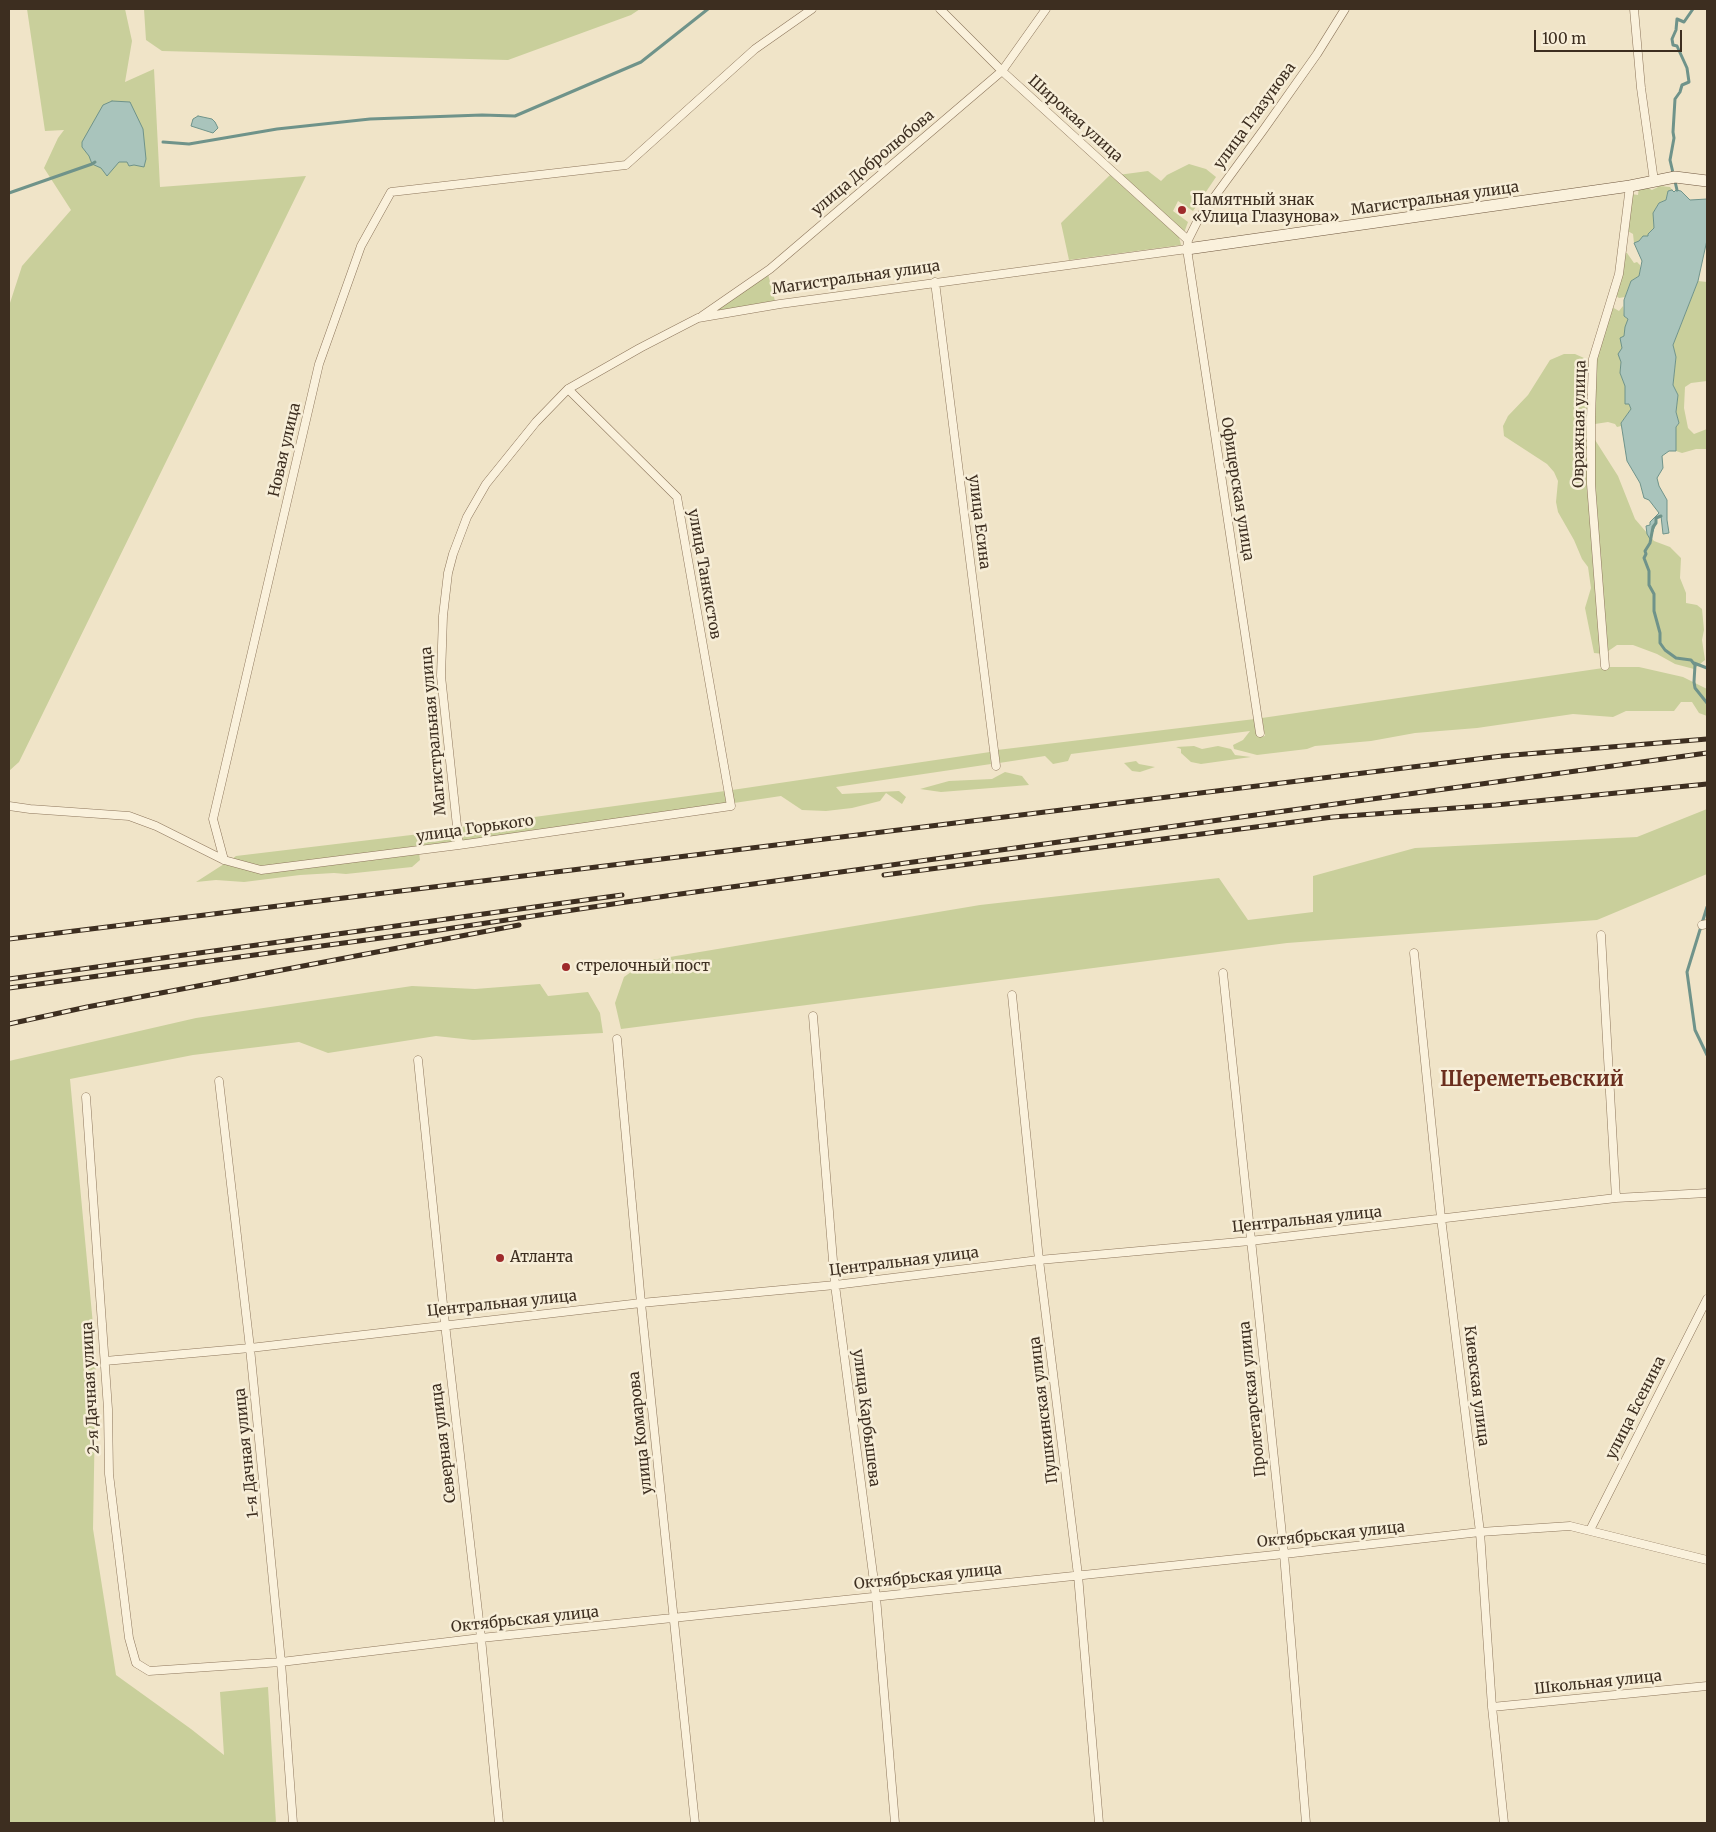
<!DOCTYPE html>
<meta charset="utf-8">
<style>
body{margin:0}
#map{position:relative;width:1716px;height:1832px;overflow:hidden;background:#f0e4c8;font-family:Merriweather,serif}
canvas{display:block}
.frame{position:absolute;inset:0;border:10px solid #3d2e20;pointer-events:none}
.scale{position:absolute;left:1534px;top:30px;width:148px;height:22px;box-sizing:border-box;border:2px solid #3d2e20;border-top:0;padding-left:6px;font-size:15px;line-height:18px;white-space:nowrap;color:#3d2e20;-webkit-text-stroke:4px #f7eed8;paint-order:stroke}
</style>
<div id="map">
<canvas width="1716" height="1832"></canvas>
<div class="frame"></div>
<div class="scale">100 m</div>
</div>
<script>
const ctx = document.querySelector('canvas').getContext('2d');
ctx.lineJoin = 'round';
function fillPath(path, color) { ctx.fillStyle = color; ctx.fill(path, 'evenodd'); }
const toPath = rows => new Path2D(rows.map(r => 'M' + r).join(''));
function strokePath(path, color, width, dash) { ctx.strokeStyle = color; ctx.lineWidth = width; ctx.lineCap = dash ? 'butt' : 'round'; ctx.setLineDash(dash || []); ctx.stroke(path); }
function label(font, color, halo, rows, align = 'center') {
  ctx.font = font + ' Merriweather,serif'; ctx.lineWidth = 5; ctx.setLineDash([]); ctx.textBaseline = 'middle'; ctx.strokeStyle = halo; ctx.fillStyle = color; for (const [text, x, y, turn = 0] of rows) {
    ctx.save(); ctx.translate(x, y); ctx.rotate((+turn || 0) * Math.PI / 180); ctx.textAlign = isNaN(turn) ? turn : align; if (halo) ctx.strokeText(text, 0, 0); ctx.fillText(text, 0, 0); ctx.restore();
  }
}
const green = toPath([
 [27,9,125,9,132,41,125,82,154,69,160,187,306,176,19,762,9,771,9,306,22,266,71,210,44,168,58,138,64,130,45,131],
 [144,9,640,9,631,15,508,60,162,51,146,40],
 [1189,164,1206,169,1216,177,1193,211,1178,201,1173,211,1188,222,1184,233,1118,175,1148,171,1161,181,1167,175],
 [1110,175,1179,237,1181,245,1069,260,1061,223],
 [1660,186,1670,187,1672,190,1668,191,1666,200,1659,203,1653,213,1654,228,1649,236,1644,236,1639,241,1634,243,1633,234,1626,230,1631,194,1638,195,1639,187,1646,187,1652,190],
 [1624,253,1627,253,1634,263,1637,262,1640,265,1640,270,1639,276,1631,281,1625,297,1619,298,1615,295],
 [768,274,775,301,714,312],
 [1698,281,1707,282,1707,381,1691,383,1685,387,1684,408,1688,428,1694,434,1707,429,1707,449,1696,449,1682,453,1676,451,1676,427,1679,423,1676,412,1678,395,1673,385,1676,357,1673,345],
 [1623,306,1624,316,1628,319,1620,357,1621,362,1620,373,1625,385,1625,404,1629,404,1631,409,1621,423,1621,426,1617,427,1615,424,1608,422,1595,424,1596,360,1612,307,1619,311],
 [1564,354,1575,354,1584,358,1589,366,1585,379,1585,404,1591,413,1583,421,1618,476,1635,519,1654,541,1670,547,1681,558,1680,578,1686,593,1686,603,1697,605,1702,609,1704,630,1702,640,1705,660,1694,669,1675,664,1657,654,1633,645,1617,645,1604,654,1594,653,1585,608,1591,588,1588,567,1582,559,1574,540,1558,512,1556,502,1558,481,1554,472,1547,464,1504,436,1503,426,1508,416,1528,395,1550,360],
 [1610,667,1639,667,1683,677,1707,689,1707,716,1699,713,1692,702,1681,702,1674,711,1626,711,1613,717,1573,714,1477,728,1415,733,1371,741,1315,746,1307,749,1257,755,1234,749,1233,745,1243,740,1250,731,1071,754,1068,761,1053,764,1045,756,999,763,997,750,1255,719,1258,737,1265,736,1262,718],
 [1194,746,1202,749,1218,746,1231,749,1235,755,1251,757,1201,764,1191,762,1181,753,1181,749,1176,747],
 [990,752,991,764,836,787,842,794,899,791,906,797,902,804,886,793,880,801,852,808,826,811,802,810,781,796,734,803,732,790],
 [1136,761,1139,764,1155,767,1140,772,1132,771,1124,763],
 [1005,772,1022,776,1029,785,941,792,920,789,949,781,992,779],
 [725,791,726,803,463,841,461,827],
 [1707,809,1707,874,1597,920,1287,943,621,1029,615,1003,624,977,646,961,980,905,1219,878,1248,920,1313,912,1313,876,1415,848,1637,837],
 [453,830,455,842,262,867,232,859,236,856],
 [419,853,420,860,412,867,346,874,334,873,300,875,244,882,216,880,196,882,224,864,260,873],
 [540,984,548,996,588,992,600,1013,603,1033,473,1040,436,1036,328,1053,299,1042,193,1055,70,1079,96,1357,93,1529,116,1675,191,1729,224,1755,220,1692,268,1687,276,1823,9,1823,9,1061,196,1018,412,986,475,989]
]);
const water = toPath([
 [112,101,130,102,143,129,146,159,144,167,134,165,129,166,127,162,119,162,107,176,101,168,92,164,89,156,82,147,82,142,103,105,112,101],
 [198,116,212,119,215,122,218,128,213,133,191,126,193,119,198,116],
 [1672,190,1674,192,1676,190,1681,191,1690,200,1707,199,1707,240,1698,281,1673,345,1676,357,1673,385,1678,395,1676,412,1679,423,1676,427,1676,451,1669,451,1662,456,1663,468,1657,478,1659,486,1667,500,1667,520,1669,533,1663,534,1661,516,1656,518,1656,523,1650,539,1647,534,1646,526,1650,525,1650,522,1659,513,1649,500,1644,498,1640,483,1627,461,1621,423,1631,409,1629,404,1625,404,1625,386,1620,373,1621,362,1618,354,1622,348,1620,338,1624,336,1625,327,1628,319,1624,316,1624,300,1631,281,1639,276,1642,261,1634,243,1639,241,1643,236,1648,236,1648,234,1654,228,1653,213,1659,203,1666,200,1668,191,1672,190]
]);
const stream = toPath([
 [163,142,189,144,277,129,370,119,482,115,515,116,641,62,708,9],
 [1677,190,1670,160,1674,138,1673,132,1675,99,1680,92,1682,85,1689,82,1687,68,1677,46,1673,45,1672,39,1676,30,1677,19,1684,22,1693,9],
 [9,193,92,164,95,162],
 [1661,516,1656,518,1656,523,1653,527,1650,543,1645,551,1646,554,1644,558,1649,571,1649,585,1654,594,1654,611,1660,633,1660,643,1665,650,1676,658,1691,660,1695,665,1694,682,1695,688,1707,703],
 [1694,663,1707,668],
 [1707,907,1687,972,1695,1030,1707,1055]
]);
const street = toPath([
 [940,9,1002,71,1188,240,1187,249,1260,733],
 [1634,9,1641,88,1654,181],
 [1188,240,1199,218,1264,129,1317,54,1345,9],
 [935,282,996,766],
 [702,316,770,269,1002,71,1046,9],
 [1605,666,1591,484,1591,417,1593,359,1619,274,1630,186],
 [9,806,30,809,129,816,156,826,224,860,261,870,459,845,731,806,677,497,568,389],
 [459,845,441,676,443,616,448,573,453,554,467,517,486,484,536,422,568,389,640,348,698,318,780,304,1187,249],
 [224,860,213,819,319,364,361,246,391,192,626,165,755,49,812,9],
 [1702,925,1707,924],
 [1601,935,1616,1198],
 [1414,953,1441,1218,1480,1532,1492,1707,1504,1823],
 [1223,973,1284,1554,1306,1823],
 [1012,995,1039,1260,1078,1575,1099,1823],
 [813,1016,835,1285,876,1597,895,1823],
 [617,1039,641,1303,695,1823],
 [418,1060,445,1324,481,1638,499,1823],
 [219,1081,250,1348,281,1662,293,1823],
 [86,1097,108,1409,109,1474,129,1638,136,1663,149,1671,281,1662,481,1638,1284,1554,1480,1532,1570,1526,1707,1560],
 [105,1361,250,1348,641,1303,835,1285,1039,1260,1250,1241,1616,1198,1707,1193],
 [1590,1530,1707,1299],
 [1492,1707,1707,1686]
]);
const secondary = toPath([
 [1187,249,1630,186,1675,177,1707,181]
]);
const rail = toPath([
 [884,875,1333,817,1496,805,1707,784],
 [9,939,1502,756,1707,739],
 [9,979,622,895],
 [9,988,433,931,673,895,1707,753],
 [9,1024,87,1007,519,925]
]);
const markers = [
 [1182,210,5,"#9e2a2b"],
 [566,967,5,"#9e2a2b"],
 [500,1258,5,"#9e2a2b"]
];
const streetNames = [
 ["улица Глазунова",1255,116,-54],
 ["Широкая улица",1075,119,42],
 ["улица Добролюбова",873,163,-40],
 ["Магистральная улица",1435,199,-8],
 ["Магистральная улица",856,278,-8],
 ["Овражная улица",1580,424,-89],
 ["Новая улица",285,450,-77],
 ["Офицерская улица",1237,489,81],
 ["улица Есина",979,522,83],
 ["улица Танкистов",704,574,80],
 ["Магистральная улица",434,731,-95],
 ["улица Горького",475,829,-8],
 ["Центральная улица",1307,1220,-6],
 ["Центральная улица",904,1262,-7],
 ["Центральная улица",502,1304,-6],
 ["Киевская улица",1476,1386,83],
 ["2-я Дачная улица",91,1388,-93],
 ["Пролетарская улица",1253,1399,-96],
 ["улица Есенина",1636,1408,-63],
 ["Пушкинская улица",1044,1410,-97],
 ["улица Карбышева",866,1418,83],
 ["улица Комарова",641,1433,-96],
 ["Северная улица",444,1443,-97],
 ["1-я Дачная улица",247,1453,-96],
 ["Октябрьская улица",1331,1535,-6],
 ["Октябрьская улица",928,1577,-6],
 ["Октябрьская улица",525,1620,-6],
 ["Школьная улица",1598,1683,-6]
];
const poiNames = [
 ["Памятный знак",1192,201],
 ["«Улица Глазунова»",1192,218],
 ["стрелочный пост",576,967],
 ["Атланта",510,1258]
];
const districtNames = [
 ["Шереметьевский",1532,1080]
];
fillPath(green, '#c9cf9b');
fillPath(water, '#a9c4bc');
strokePath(water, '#6f938a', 1);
strokePath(stream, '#6f938a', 3);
strokePath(street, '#8d765c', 9);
strokePath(secondary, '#6f573f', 12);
strokePath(street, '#faf1dc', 8);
strokePath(secondary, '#faf1dc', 11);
strokePath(rail, '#3d2e20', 5);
strokePath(rail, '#f7eed8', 3, [9]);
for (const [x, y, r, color] of markers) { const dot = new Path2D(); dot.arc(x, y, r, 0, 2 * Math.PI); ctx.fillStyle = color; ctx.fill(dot); strokePath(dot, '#f7eed8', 2); }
label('15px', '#3d2e20', '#f7eed8', streetNames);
label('15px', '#3d2e20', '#f7eed8', poiNames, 'left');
label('bold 20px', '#6b2e1e', '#f7eed8', districtNames);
</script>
